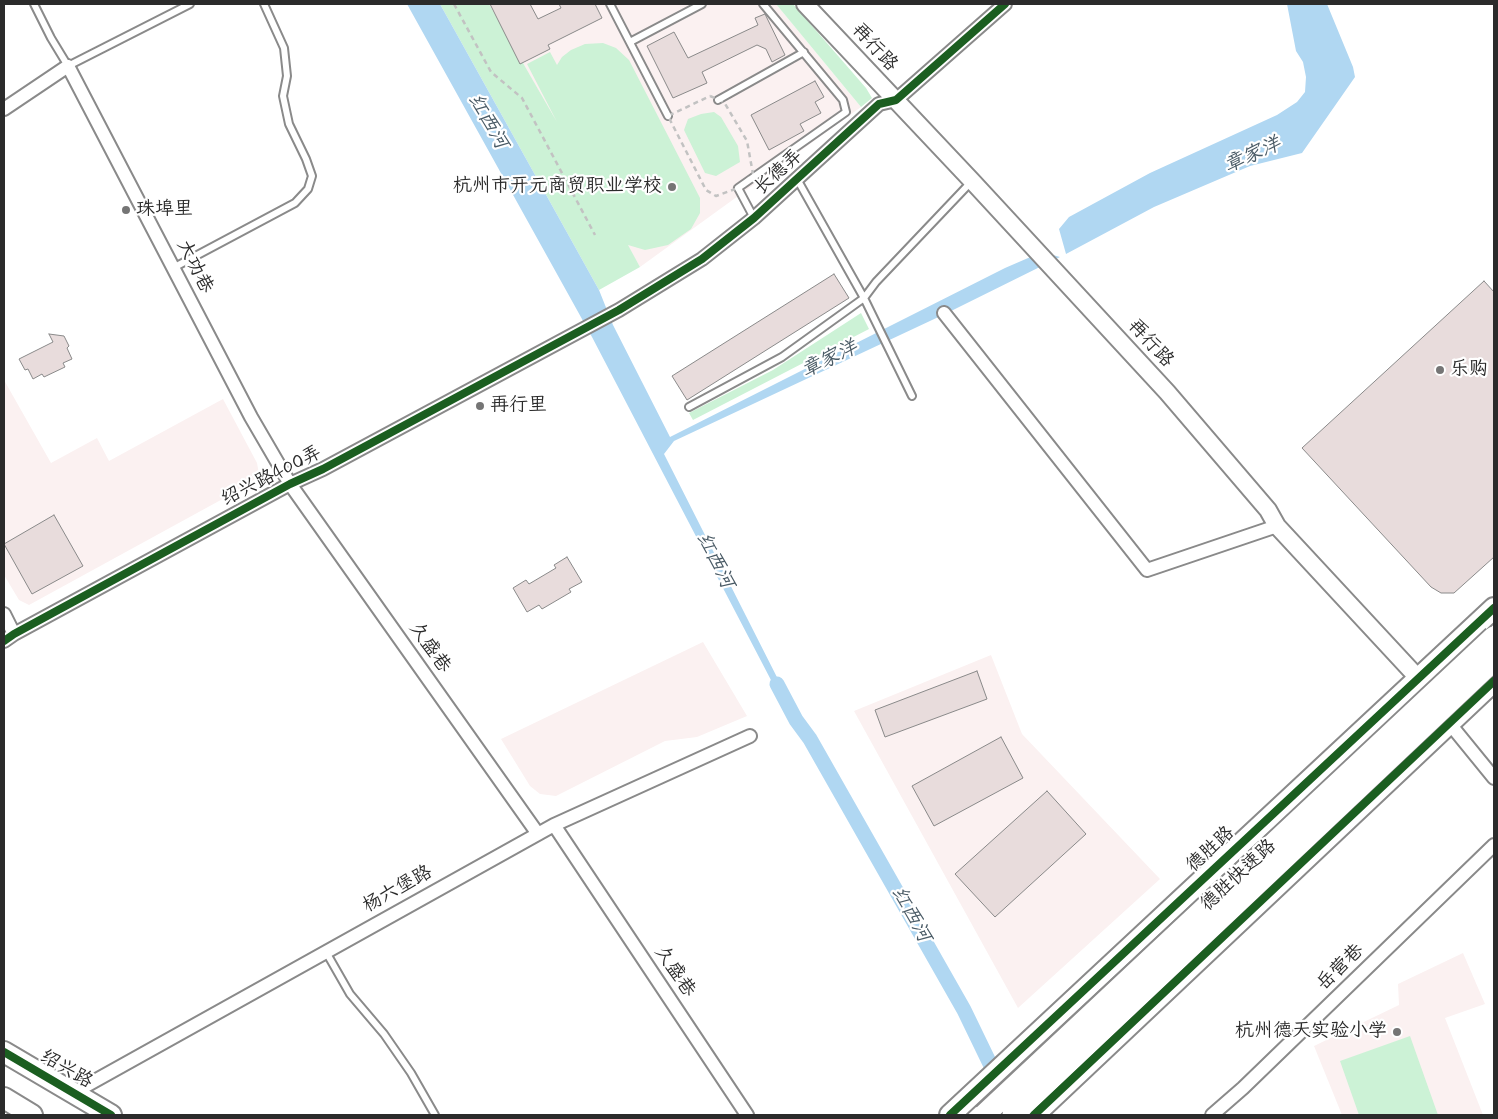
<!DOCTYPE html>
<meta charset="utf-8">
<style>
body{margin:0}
#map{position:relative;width:1498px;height:1119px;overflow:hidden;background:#fff;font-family:Mynerve,sans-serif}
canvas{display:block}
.frame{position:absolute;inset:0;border:5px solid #2b2b2b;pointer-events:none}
</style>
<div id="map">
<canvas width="1498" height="1119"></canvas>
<div class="frame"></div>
</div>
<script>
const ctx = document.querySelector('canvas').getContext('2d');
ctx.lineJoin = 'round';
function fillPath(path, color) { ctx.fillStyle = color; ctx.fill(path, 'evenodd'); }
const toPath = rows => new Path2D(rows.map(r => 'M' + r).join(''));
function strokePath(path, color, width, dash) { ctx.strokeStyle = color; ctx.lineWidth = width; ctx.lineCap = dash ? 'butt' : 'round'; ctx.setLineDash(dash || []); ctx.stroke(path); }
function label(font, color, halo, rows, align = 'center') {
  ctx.font = font + ' Mynerve,"LXGW WenKai TC",sans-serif'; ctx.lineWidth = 4.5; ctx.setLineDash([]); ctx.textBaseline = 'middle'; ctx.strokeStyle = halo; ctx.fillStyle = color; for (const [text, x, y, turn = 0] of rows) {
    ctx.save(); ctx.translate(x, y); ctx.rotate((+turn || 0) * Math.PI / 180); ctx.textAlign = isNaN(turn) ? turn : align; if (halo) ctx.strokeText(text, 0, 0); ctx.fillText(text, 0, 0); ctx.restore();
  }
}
const built = toPath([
 [489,4,776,4,861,107,640,267],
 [4,380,51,463,97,438,109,461,223,399,257,463,259,474,250,484,29,605,19,600,4,575],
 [703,642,747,716,697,737,665,741,556,796,540,794,530,786,501,739],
 [991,655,1022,734,1160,879,1018,1008,854,711],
 [1463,953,1485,1004,1445,1018,1483,1115,1342,1115,1314,1046,1399,1005,1398,984]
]);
const green = toPath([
 [440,4,489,4,557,122,527,64,550,52,557,65,562,57,571,50,585,44,603,43,616,48,629,60,700,198,700,213,691,229,668,245,645,250,628,245,640,267,599,290],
 [776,4,793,4,866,88,872,98,861,107],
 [714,112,721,117,738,146,740,162,716,176,705,173,684,130,688,119,701,114],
 [861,313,869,329,693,420,689,413,773,370],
 [1410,1036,1438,1115,1359,1115,1340,1061]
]);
const water = toPath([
 [407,4,440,4,599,290,613,325,670,437,1005,268,1042,252,1060,257,947,313,674,441,664,454,787,697,784,705,592,337],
 [1287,4,1327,4,1353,67,1355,77,1302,153,1250,166,1154,207,1066,254,1059,229,1069,217,1150,173,1277,115,1297,102,1305,92,1306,77,1303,62,1296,51]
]);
const canal = toPath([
 [777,684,796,720,810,739,964,1010,1009,1103]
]);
const building = toPath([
 [490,4,530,4,538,19,561,8,559,4,595,4,602,18,548,45,550,49,520,64,490,4],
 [765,14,785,55,772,62,766,49,757,45,702,72,707,83,673,98,647,46,674,32,688,58,758,25,755,18,765,14],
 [815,81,824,97,815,102,821,113,800,124,804,131,769,150,751,115,815,81],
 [834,274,849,298,687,400,672,376,834,274],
 [1484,281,1494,292,1494,557,1454,593,1441,593,1431,587,1302,448,1484,281],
 [49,334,64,336,69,346,67,348,72,359,63,363,65,367,44,377,42,374,33,379,28,369,25,370,19,359,53,342,49,334],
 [54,515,83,566,32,594,4,544,54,515],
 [567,557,582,582,569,589,571,592,542,609,539,605,527,612,513,588,526,580,529,584,556,568,554,565,567,557],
 [977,671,987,699,885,737,875,710,977,671],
 [1001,737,1023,778,934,826,912,786,1001,737],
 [1047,791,1086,834,995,917,955,874,1047,791]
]);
const path = toPath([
 [454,4,491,72,522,98,595,235],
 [710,96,724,102,747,141,753,174,738,188,716,196,706,190,668,116,710,96]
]);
const service = toPath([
 [34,4,51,38,68,66,190,4],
 [610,4,668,116],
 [630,42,702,4],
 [718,100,804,52],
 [797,179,864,298,912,396],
 [754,218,738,188,846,112,843,100,763,4],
 [173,268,295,203,308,189,312,176,306,159,289,124,283,96,287,76,284,48,264,4],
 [689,407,782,357,864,298,876,282,972,181],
 [326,952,350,994,384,1034,411,1073,435,1115]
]);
const minor = toPath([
 [4,109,68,66,251,417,290,484,538,834],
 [944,313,1147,570,1277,526],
 [4,614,14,634],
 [4,641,14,634,290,484,323,469,619,310,702,259,754,218,879,104,896,100,1005,4],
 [1450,724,1494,778],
 [554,825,747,1115],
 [73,1093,554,825,750,736],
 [1212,1115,1243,1088,1494,845]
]);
const tertiary = toPath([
 [805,4,972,181,1167,392,1268,510,1277,526,1419,679,1437,706]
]);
const primary = toPath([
 [4,1052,111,1115],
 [4,1098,32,1115],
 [950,1115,1494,608],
 [1034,1115,1494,681]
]);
const trunkBridge = toPath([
 [984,1115,1494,637],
 [1013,1115,1494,660]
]);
const cycleway = toPath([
 [4,641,14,634,290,484,323,469,619,310,702,259,754,218,879,104,896,100,1005,4],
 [4,1052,111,1115],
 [950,1115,1494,608],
 [1034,1115,1494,681]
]);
const markers = [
 [672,187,5,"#757575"],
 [126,210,5,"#757575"],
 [1440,370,5,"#757575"],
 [480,406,5,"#757575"],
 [1397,1032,5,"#757575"]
];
const streetNames = [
 ["再行路",874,48,47],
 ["长德弄",779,173,-42],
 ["大功巷",194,267,63],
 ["再行路",1150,344,47],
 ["绍兴路400弄",272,477,-27],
 ["久盛巷",429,648,55],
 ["德胜路",1211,850,-43],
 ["德胜快速路",1239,876,-43],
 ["杨六堡路",398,890,-29],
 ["岳营巷",1341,968,-44],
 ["久盛巷",674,972,56],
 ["绍兴路",66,1070,30]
];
const poiNames = [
 ["杭州市开元商贸职业学校",662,187,"right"],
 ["珠埠里",136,210],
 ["乐购",1450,370],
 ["再行里",490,406],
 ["杭州德天实验小学",1387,1032,"right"]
];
const waterNames = [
 ["红西河",487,122,60],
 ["章家洋",1253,156,-24],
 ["章家洋",830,360,-26],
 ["红西河",714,561,63],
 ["红西河",910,915,61]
];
fillPath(built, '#fbf1f1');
fillPath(green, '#ccf2d6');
fillPath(water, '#b0d7f2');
strokePath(canal, '#b0d7f2', 15);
fillPath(building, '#e8dcdc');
strokePath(building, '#8a8a8a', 1);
strokePath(service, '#8a8a8a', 10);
strokePath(minor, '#8a8a8a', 16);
strokePath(tertiary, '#8a8a8a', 20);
strokePath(primary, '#8a8a8a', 24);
strokePath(path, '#c2c2c2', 2.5, [5, 4]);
strokePath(service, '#fff', 6);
strokePath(minor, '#fff', 12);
strokePath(tertiary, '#fff', 16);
strokePath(primary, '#fff', 20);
strokePath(trunkBridge, '#8a8a8a', 25, []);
strokePath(trunkBridge, '#fff', 21);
strokePath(cycleway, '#1b5e20', 8);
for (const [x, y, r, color] of markers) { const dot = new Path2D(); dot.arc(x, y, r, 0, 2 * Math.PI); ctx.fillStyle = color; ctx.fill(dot); strokePath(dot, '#fff', 2); }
label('19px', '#2b2b2b', '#fff', streetNames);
label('19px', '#2b2b2b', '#fff', poiNames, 'left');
label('italic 20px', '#495a65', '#fff', waterNames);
</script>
